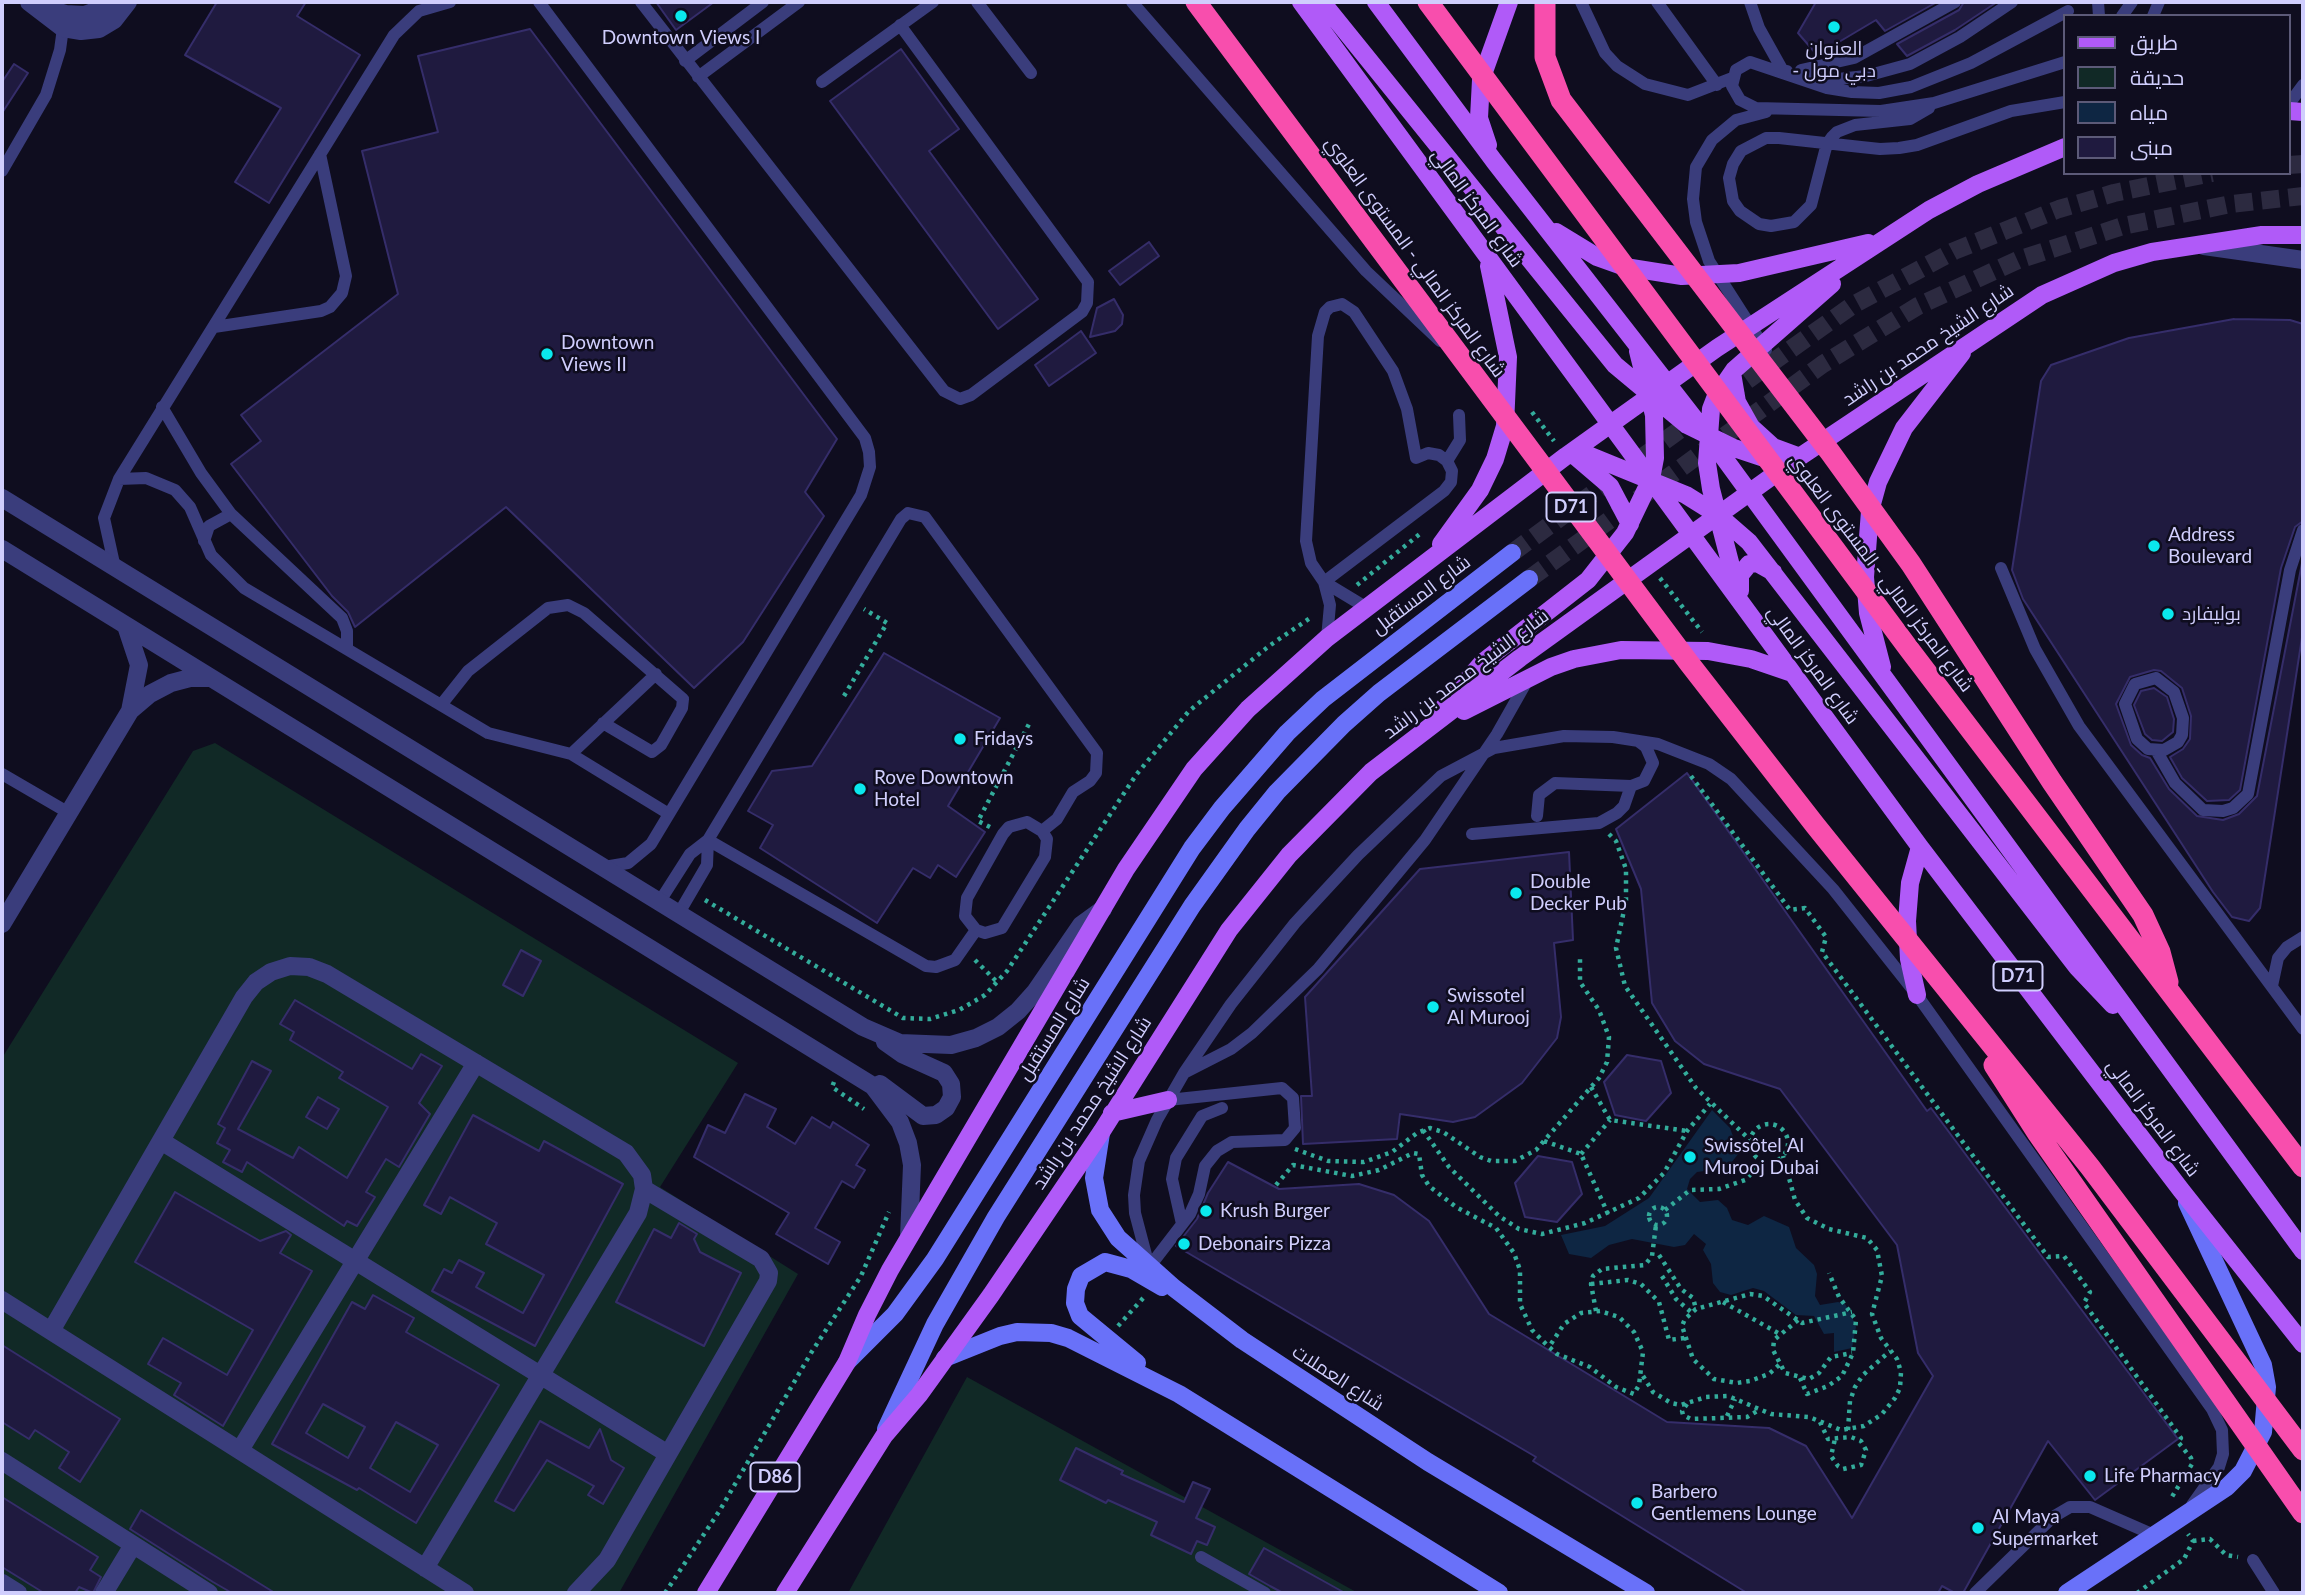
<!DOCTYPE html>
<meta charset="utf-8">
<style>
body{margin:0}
#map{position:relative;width:2305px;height:1595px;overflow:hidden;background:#0f0d1f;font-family:Lato,Cairo,sans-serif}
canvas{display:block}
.frame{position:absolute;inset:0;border:4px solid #d0cefd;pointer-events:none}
.legend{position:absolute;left:2063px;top:14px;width:228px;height:161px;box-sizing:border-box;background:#0f0d1f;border:2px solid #5c5a78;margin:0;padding:9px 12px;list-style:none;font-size:21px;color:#d0cefd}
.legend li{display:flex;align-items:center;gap:14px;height:35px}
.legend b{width:35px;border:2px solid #5c5a78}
</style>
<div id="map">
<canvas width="2305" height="1595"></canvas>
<div class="frame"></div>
<ul class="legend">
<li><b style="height:9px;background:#b05af8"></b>طريق</li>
<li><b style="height:19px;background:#112926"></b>حديقة</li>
<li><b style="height:19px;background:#0e2643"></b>مياه</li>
<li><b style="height:19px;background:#1f1a3f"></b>مبنى</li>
</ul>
</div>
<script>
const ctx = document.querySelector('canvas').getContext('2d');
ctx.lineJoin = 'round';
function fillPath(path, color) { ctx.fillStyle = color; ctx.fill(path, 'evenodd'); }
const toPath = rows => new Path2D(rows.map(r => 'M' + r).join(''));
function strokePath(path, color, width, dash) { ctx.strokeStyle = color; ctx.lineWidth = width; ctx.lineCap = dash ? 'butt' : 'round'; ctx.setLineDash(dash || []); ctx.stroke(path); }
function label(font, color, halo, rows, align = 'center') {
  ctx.font = font + ' Lato,Cairo,sans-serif'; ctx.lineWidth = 5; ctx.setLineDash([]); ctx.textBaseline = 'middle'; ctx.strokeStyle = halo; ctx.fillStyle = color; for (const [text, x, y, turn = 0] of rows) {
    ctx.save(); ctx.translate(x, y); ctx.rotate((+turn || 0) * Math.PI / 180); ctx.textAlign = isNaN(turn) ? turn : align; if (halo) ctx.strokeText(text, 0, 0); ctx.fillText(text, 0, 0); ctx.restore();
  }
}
const green = toPath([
 [215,743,738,1063,660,1187,798,1274,619,1593,2,1593,2,1058,193,751],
 [967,1377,1358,1593,848,1593]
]);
const water = toPath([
 [1712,1110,1730,1128,1739,1153,1727,1168,1697,1172,1690,1179,1687,1189,1700,1202,1718,1200,1727,1208,1732,1220,1748,1225,1764,1216,1789,1227,1796,1248,1814,1265,1817,1274,1815,1296,1820,1305,1838,1302,1845,1304,1851,1314,1856,1327,1852,1348,1834,1352,1834,1333,1824,1334,1814,1316,1796,1315,1764,1291,1753,1288,1731,1295,1720,1292,1713,1283,1711,1264,1703,1250,1706,1244,1694,1234,1685,1245,1674,1247,1632,1239,1609,1245,1591,1258,1569,1254,1561,1235,1605,1226,1649,1198]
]);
const building = toPath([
 [217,2,306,2,297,16,360,55,269,203,235,182,281,108,185,55,217,2],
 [656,2,714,2,676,30,656,2],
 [1816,2,1937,2,1885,31,1876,20,1817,55,1798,33,1816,2],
 [1964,2,1997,2,1955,30,1907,56,1897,44,1959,10,1964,2],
 [530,29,837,439,805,492,824,516,743,642,694,688,506,507,355,627,348,612,332,596,231,464,261,441,241,415,398,294,362,151,438,132,418,56,530,29],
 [901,49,959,129,929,151,1038,299,998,329,830,101,901,49],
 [14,64,28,73,2,113,2,82,14,64],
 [1149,242,1159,256,1120,285,1109,271,1149,242],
 [1114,299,1123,315,1122,324,1115,331,1090,337,1097,308,1114,299],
 [2234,319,2290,320,2303,324,2303,521,2295,527,2281,568,2240,790,2229,800,2207,801,2182,778,2170,757,2183,749,2190,739,2191,716,2182,688,2161,671,2154,670,2130,677,2116,704,2131,745,2142,755,2150,758,2169,789,2197,816,2223,820,2239,814,2257,796,2303,558,2303,631,2260,908,2249,921,2232,917,2213,892,2023,599,2012,570,2041,381,2051,365,2129,338,2234,319],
 [1081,331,1096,353,1049,386,1035,365,1081,331],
 [884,653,1000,718,948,806,985,832,956,877,938,865,930,878,913,868,877,923,760,848,773,825,748,811,772,771,812,766,884,653],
 [2154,688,2167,697,2174,719,2173,732,2162,741,2152,740,2145,734,2134,705,2141,691,2154,688],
 [1687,773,1927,1111,1931,1108,2178,1439,2095,1500,2048,1441,1963,1593,1955,1593,1942,1586,1938,1593,1747,1593,1533,1461,1536,1457,1176,1246,1197,1219,1208,1193,1228,1162,1279,1189,1359,1184,1394,1195,1429,1221,1489,1314,1667,1422,1769,1428,1806,1446,1852,1518,1933,1376,1918,1353,1897,1245,1780,1089,1704,1064,1675,1041,1652,1003,1641,889,1616,829,1687,773],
 [1569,852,1573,940,1554,943,1561,1017,1557,1038,1522,1083,1475,1117,1453,1122,1400,1114,1397,1139,1303,1144,1301,1096,1312,1096,1305,997,1420,869,1569,852],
 [521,950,541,961,523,996,503,985,521,950],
 [295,1000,412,1069,421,1054,442,1066,419,1103,430,1114,399,1167,386,1159,366,1192,375,1197,357,1226,347,1221,344,1226,247,1162,242,1172,223,1162,230,1150,217,1143,225,1128,218,1124,252,1061,271,1071,238,1129,293,1158,299,1147,347,1178,388,1107,339,1078,343,1072,290,1040,294,1032,280,1024,295,1000],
 [1627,1055,1661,1061,1671,1093,1646,1121,1615,1115,1604,1082,1627,1055],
 [745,1094,776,1109,767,1127,795,1144,812,1117,830,1128,833,1122,869,1145,856,1165,865,1170,854,1188,842,1181,815,1228,840,1242,828,1264,776,1234,789,1213,694,1157,708,1125,725,1133,745,1094],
 [318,1097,339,1109,327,1129,306,1117,318,1097],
 [473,1115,539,1151,544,1141,623,1184,535,1346,432,1291,444,1269,452,1273,459,1260,484,1273,476,1287,523,1313,544,1275,486,1244,497,1223,450,1197,441,1214,424,1205,473,1115],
 [1538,1156,1572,1162,1582,1194,1557,1222,1525,1217,1515,1183,1538,1156],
 [175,1192,260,1241,286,1231,291,1235,280,1253,312,1271,223,1426,174,1395,181,1383,148,1364,163,1338,227,1375,253,1330,135,1262,175,1192],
 [679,1223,697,1234,694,1239,700,1252,741,1273,704,1346,616,1302,654,1229,671,1238,679,1223],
 [373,1295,414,1318,406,1332,499,1385,416,1523,359,1488,357,1490,272,1444,352,1302,365,1309,373,1295],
 [323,1404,365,1427,348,1458,306,1433,323,1404],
 [396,1422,438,1445,410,1492,370,1468,396,1422],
 [2,1345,120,1419,80,1482,59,1468,69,1452,35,1430,29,1439,2,1422,2,1345],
 [540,1421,589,1448,600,1429,611,1460,624,1468,603,1504,588,1495,594,1486,547,1460,514,1511,495,1501,540,1421],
 [1076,1448,1123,1471,1121,1474,1184,1502,1193,1482,1210,1489,1196,1518,1215,1527,1207,1545,1197,1541,1191,1554,1151,1535,1157,1522,1108,1500,1106,1503,1060,1480,1076,1448],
 [2,1497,98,1557,90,1570,101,1577,93,1593,79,1587,75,1593,44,1593,2,1567,2,1497],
 [141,1510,189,1540,275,1593,232,1593,213,1582,130,1529,141,1510],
 [1264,1548,1345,1593,1283,1593,1270,1586,1249,1574,1264,1548]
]);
const secondaryTunnel = toPath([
 [2289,165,2303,164],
 [1725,396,1853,305,1954,251,2059,209,2114,193,2212,173],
 [1512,553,1697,417],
 [1529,579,1823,364,1918,306,2018,260,2123,226,2231,204,2303,196]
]);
const path = toPath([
 [1532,412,1554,441],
 [1660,578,1702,632],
 [1357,585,1421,533],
 [844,696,887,623,864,609],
 [1691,776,1790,910,1805,908,1826,937,1822,952,2048,1257,2064,1256,2090,1292,2084,1303,2181,1438,2178,1442,2191,1458,2192,1464,2170,1500],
 [990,827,978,821,1029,724],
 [1609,834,1616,841,1626,869,1626,901,1616,948,1625,986,1696,1088,1750,1140],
 [705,900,903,1018,930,1019,959,1010,985,995,1007,971,1136,775,1189,711,1269,646,1313,616],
 [975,960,997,982],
 [834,1082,832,1087,864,1109],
 [1591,1087,1610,1120,1687,1131],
 '1750 1143a19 19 0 1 1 38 0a19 19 0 1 1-38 0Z',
 [1423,1130,1449,1167,1499,1216,1519,1229,1542,1234,1585,1223,1639,1198,1664,1173,1687,1131,1710,1104],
 [1544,1141,1581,1154,1608,1214],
 [1295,1149,1328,1161,1364,1162,1392,1152,1417,1133,1430,1128,1443,1132,1480,1157,1491,1161,1515,1161,1536,1150,1599,1078,1607,1062,1609,1037,1599,1010,1580,982,1580,959],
 [1581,1154,1610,1120],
 [1276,1185,1293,1165,1352,1176,1379,1170,1413,1153,1419,1154,1422,1175,1429,1186,1456,1207,1496,1228,1514,1253,1520,1270,1520,1304,1532,1330,1549,1347,1557,1354,1590,1367,1616,1387,1634,1394,1639,1385,1643,1352,1634,1332,1619,1317,1600,1311,1581,1313,1564,1324,1549,1347],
 '1649 1216a9 9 0 1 1 18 0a9 9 0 1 1-18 0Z',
 [1665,1210,1690,1190,1719,1189,1745,1180,1764,1161],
 [1659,1255,1681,1289,1693,1298,1696,1309],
 [1662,1276,1676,1299,1691,1312],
 [1591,1284,1628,1280,1641,1284,1659,1302,1669,1340,1685,1338],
 [1723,1302,1778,1333],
 [1596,1311,1591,1284,1593,1276,1602,1269,1645,1265,1652,1256,1656,1225],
 [1798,1320,1774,1340,1773,1350,1785,1373,1809,1379,1819,1373,1831,1357,1852,1353],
 [1118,1326,1145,1296],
 [1779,1365,1769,1374,1750,1381,1737,1383,1714,1379,1693,1359,1682,1326,1685,1319,1696,1309,1750,1294,1763,1296,1802,1323,1852,1312],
 [1643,1376,1653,1392,1671,1403,1681,1405,1706,1397,1728,1396,1771,1414,1809,1417,1841,1430,1864,1426,1882,1414,1895,1398,1900,1388,1901,1372,1897,1359,1881,1338,1872,1314,1882,1276,1877,1250,1867,1238,1829,1229,1807,1218,1795,1200,1783,1156],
 [1800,1378,1807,1394,1828,1386,1842,1376,1853,1353,1856,1320,1839,1297,1829,1273],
 [1687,1404,1682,1411,1683,1415,1691,1419,1747,1417,1759,1410],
 [1727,1416,1735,1399],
 [1820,1422,1828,1439,1851,1437,1861,1441,1866,1450,1861,1465,1843,1469,1838,1466,1831,1456,1835,1439],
 [1848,1430,1850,1401,1855,1387,1863,1375,1890,1351],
 [2193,1541,2210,1539,2226,1555,2238,1557],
 [665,1593,720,1510,811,1353,861,1276,889,1212],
 [2137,1593,2184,1559,2193,1541,2188,1534]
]);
const lane = toPath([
 [539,2,865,438,869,452,870,467,861,495,651,844,628,863,604,867],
 [641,2,944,391,960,399,971,395,1082,312,1087,303,1088,282,900,25],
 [977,2,1031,73],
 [1132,2,1366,271,1440,341],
 [1581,2,1605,53,1617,66,1645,84,1688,95,1732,78],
 [1657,2,1717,85],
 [1750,2,1759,28,1783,71,1787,71],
 [2098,2,2099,16],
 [2122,16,2132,2],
 [2153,16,2159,2],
 [685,61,763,2],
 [2065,62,1934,103,1881,111,1756,108,1740,100,1732,86,1736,70,1750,62,1827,88,1852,92,1879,93,1911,87,1971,63,2068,11],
 [1801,70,1854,58,1955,2],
 [1808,76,1838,79,1866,76,1910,64,1960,37,2012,2],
 [698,77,799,2],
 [822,82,933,2],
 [2289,104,2303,85],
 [1929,108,1910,119,1855,125,1837,132,1832,137,1827,144,1825,151,1811,205,1794,222,1771,226,1759,224,1740,211,1733,201,1729,178,1733,164,1741,151,1766,138,1779,138,1861,147,1880,149,1899,148,1917,145,2011,111,2065,102],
 [2,171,46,95,60,50,63,28],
 [214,327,321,311,330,307,342,293,346,276,320,154],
 [1766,350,1709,261,1696,222,1693,199,1696,167,1712,140,1736,120,1766,112],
 [162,407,201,473,231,514,342,618,347,631,347,649],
 [1447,461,1460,440,1459,415],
 [119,479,146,478,175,490,190,507,211,555,244,588,488,733,571,754,669,814],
 [204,541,209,526,231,514],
 [115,568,104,518,119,479,394,35,419,11,450,2],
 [2001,568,2035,649,2079,726,2303,1029],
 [1324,582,1444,491,1451,482,1452,471,1447,461,1439,455,1428,453,1416,458,1407,409,1393,371,1354,312,1342,304,1330,307,1325,312,1318,336,1306,541,1311,563,1324,582,1367,608],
 [1324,582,1330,605,1327,638],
 [2156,678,2174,692,2183,718,2182,735,2178,742,2164,750,2148,749,2137,739,2125,704,2135,684,2156,678],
 [441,705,468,671,548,608,568,605,584,613,683,699,682,708,661,745,652,752,603,723],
 [2156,750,2175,783,2203,810,2223,811,2233,808,2248,794,2290,570,2303,530],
 [571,754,656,674],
 [2,774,69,813],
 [1537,816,1539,795,1555,783,1631,786,1644,781,1653,763,1646,747,1638,741],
 [1027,822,1042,831,1047,839,1045,857,1002,928,985,933,976,930,965,916,967,898,1003,834,1009,827,1027,822],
 [1472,834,1599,823,1617,813,1624,806,1631,786],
 [708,840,926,966,936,967,955,960,976,930],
 [660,901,690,854,708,840,901,519,908,513,925,517,1097,753,1096,773,1090,781,1073,792,1057,819,1042,831],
 [679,913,707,865,708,840],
 [2272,986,2278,958,2287,947,2303,937],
 [1184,1073,1231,1049,1252,1033,1318,969,1425,840,1497,734,1527,681],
 [1182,1224,1172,1179,1176,1158,1202,1116,1222,1108],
 [1149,1266,1135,1213,1134,1195,1139,1161,1157,1120,1184,1073,1231,1004,1295,923,1358,855,1441,776,1494,748,1564,736,1613,737,1658,744,1709,764,1731,779,1833,889,1917,995,2212,1409,2222,1430,2223,1454,2219,1467,2192,1505],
 [1150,1266,1190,1214,1199,1194,1205,1166,1217,1151,1232,1142,1285,1140,1295,1128,1293,1098,1282,1088,1168,1100],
 [1201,1557,1265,1593],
 [2253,1560,2274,1593],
 [1975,1593,2053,1517,2070,1507,2090,1507,2154,1535]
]);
const street = toPath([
 [29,2,63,28,81,31,99,29,114,20,128,2],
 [43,7,66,14,85,15,119,2],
 [2204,246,2303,260],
 [2,498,863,1027,900,1043,951,1045,976,1038,998,1027,1018,1011,1035,992,1081,925,1103,909],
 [2,549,873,1086,900,1122,908,1143,912,1165,909,1237],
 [130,711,150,694,171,683,190,678,211,678],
 [2,924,130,711,139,665,126,626],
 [880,1084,923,1116,936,1115,946,1108,952,1097,951,1084,944,1073,902,1054,885,1042],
 [161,1141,668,1454],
 [2,1300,465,1593],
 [51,1331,244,997,256,982,271,972,290,966,309,967,327,974,626,1153,642,1175,644,1189,638,1213,425,1568],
 [240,1450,476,1063],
 [2,1461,209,1593],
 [2,1583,18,1593],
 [104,1593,133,1545],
 [576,1593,607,1560,768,1281,769,1273,761,1259,644,1189]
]);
const secondary = toPath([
 [1101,1133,1094,1178,1100,1210,1118,1238,1174,1288,1242,1340,1428,1462,1646,1593],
 [945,1358,1000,1336,1017,1332,1051,1333,1068,1338,1179,1394,1499,1593],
 [847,1362,895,1314,935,1259,1192,848,1222,808,1287,733,1323,699,1512,553],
 [1137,1363,1080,1316,1075,1303,1076,1289,1081,1276,1105,1262,1131,1269,1162,1287],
 [886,1429,935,1324,996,1217,1192,906,1247,829,1277,792,1344,724,1379,693,1529,579],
 [2067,1593,2227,1487,2243,1471,2263,1432,2267,1387,2263,1365,2187,1203]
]);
const primary = toPath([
 [1301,2,1920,847,2181,1190,2303,1344],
 [1322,2,1615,365,1687,425,1734,448,1773,461],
 [1376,2,1494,161,1708,436,2303,1251],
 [2289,111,2303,112],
 [1488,145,1479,118,1481,80,1509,2],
 [1556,232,1597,257,1625,267,1682,276,1739,273,1868,243],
 [1732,373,1737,402,1751,427,1773,447,1800,457],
 [1576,450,1686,495,1718,515,1749,542,2077,967,2113,1005],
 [1576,457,1610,486,1630,524],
 [1441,544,1480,490,1495,459,1505,426,1508,357,1489,266],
 [1740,591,1740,575,1749,564,1757,563,1773,572],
 [1738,593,1711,489,1707,463,1711,409,1716,396,1734,370,1832,284],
 [1882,667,1868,613,1865,577,1870,511,1878,482,1904,428,1962,353],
 [1464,711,1551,667,1574,659,1621,650,1708,651,1751,659,1792,673],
 [1439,713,1483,662,1588,580,1625,533,1651,479,1655,458,1654,415,1638,351],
 [1917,995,1909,959,1907,921,1910,883,1920,847],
 [1112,1113,1168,1100],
 [706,1593,847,1362,867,1315,890,1270,1126,869,1194,769,1248,709,1327,638,1566,456,1717,348,1929,210,1978,184,2065,147],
 [785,1593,884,1436,919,1395,991,1295,1102,1131,1229,930,1289,855,1371,772,1520,658,1789,464,2042,295,2114,263,2152,252,2262,235,2303,235]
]);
const highway = toPath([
 [1196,2,1689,663,1815,825,2090,1167,2303,1450],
 [1428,2,1909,649,2303,1167],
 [1545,2,1545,57,1561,100,1830,452,1911,564,2052,782,2143,915,2160,952,2168,982],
 [1994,1065,2038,1134,2303,1513]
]);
const markers = [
 [681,16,7,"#0ae8ed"],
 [1834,27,7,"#0ae8ed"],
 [547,354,7,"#0ae8ed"],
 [2154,546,7,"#0ae8ed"],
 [2168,614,7,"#0ae8ed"],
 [960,739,7,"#0ae8ed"],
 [860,789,7,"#0ae8ed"],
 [1516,893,7,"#0ae8ed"],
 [1433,1007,7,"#0ae8ed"],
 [1690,1157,7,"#0ae8ed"],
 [1206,1211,7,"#0ae8ed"],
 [1184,1244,7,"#0ae8ed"],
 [2090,1476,7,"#0ae8ed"],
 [1637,1503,7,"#0ae8ed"],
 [1978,1528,7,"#0ae8ed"]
];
const shields = [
 [1571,507,49],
 [2018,976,49],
 [775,1477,49]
];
const shieldNames = [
 ["D71",1571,507],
 ["D71",2018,976],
 ["D86",775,1477]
];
const poiNames = [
 ["Downtown Views I",681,38,"center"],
 ["العنوان",1834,49,"center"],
 ["- دبي مول",1834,71,"center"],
 ["Downtown",561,343],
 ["Views II",561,365],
 ["Address",2168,535],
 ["Boulevard",2168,557],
 ["بوليفارد",2182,614],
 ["Fridays",974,739],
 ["Rove Downtown",874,778],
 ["Hotel",874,800],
 ["Double",1530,882],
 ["Decker Pub",1530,904],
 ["Swissotel",1447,996],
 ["Al Murooj",1447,1018],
 ["Swissôtel Al",1704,1146],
 ["Murooj Dubai",1704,1168],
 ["Krush Burger",1220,1211],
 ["Debonairs Pizza",1198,1244],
 ["Life Pharmacy",2104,1476],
 ["Barbero",1651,1492],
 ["Gentlemens Lounge",1651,1514],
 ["Al Maya",1992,1517],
 ["Supermarket",1992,1539]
];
const streetNames = [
 ["شارع المركز المالي",1477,208,54],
 ["شارع المركز المالي - المستوى العلوي",1415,257,54],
 ["شارع الشيخ محمد بن راشد",1928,345,-34],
 ["شارع المركز المالي - المستوى العلوي",1881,573,53],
 ["شارع المستقبل",1421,595,-37],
 ["شارع المركز المالي",1813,665,54],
 ["شارع الشيخ محمد بن راشد",1466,674,-37],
 ["شارع المستقبل",1054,1029,-58],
 ["شارع الشيخ محمد بن راشد",1092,1103,-57],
 ["شارع المركز المالي",2153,1118,53],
 ["شارع العملات",1338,1378,33]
];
fillPath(green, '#112926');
fillPath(water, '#0e2643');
fillPath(building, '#1f1a3f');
strokePath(building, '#352d6a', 2);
strokePath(secondaryTunnel, '#2c2a40', 18, [18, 9]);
strokePath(path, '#33ac9b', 4.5, [3.5, 5]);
strokePath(lane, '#3a3d7c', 12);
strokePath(street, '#3a3d7c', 18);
strokePath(secondary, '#6971f9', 18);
strokePath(primary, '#b05af8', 18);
strokePath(highway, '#f84ead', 21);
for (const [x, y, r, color] of markers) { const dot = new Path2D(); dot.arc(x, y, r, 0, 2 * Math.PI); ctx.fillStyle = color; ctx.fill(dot); strokePath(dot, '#0f0d1f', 2.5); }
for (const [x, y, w] of shields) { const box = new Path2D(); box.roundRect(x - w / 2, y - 14.5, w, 29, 5); ctx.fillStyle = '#0f0d1f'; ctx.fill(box); strokePath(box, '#d0cefd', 2); }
label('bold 18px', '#d0cefd', null, shieldNames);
label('19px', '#d0cefd', '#0f0d1f', poiNames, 'left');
label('19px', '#d0cefd', '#0f0d1f', streetNames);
</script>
